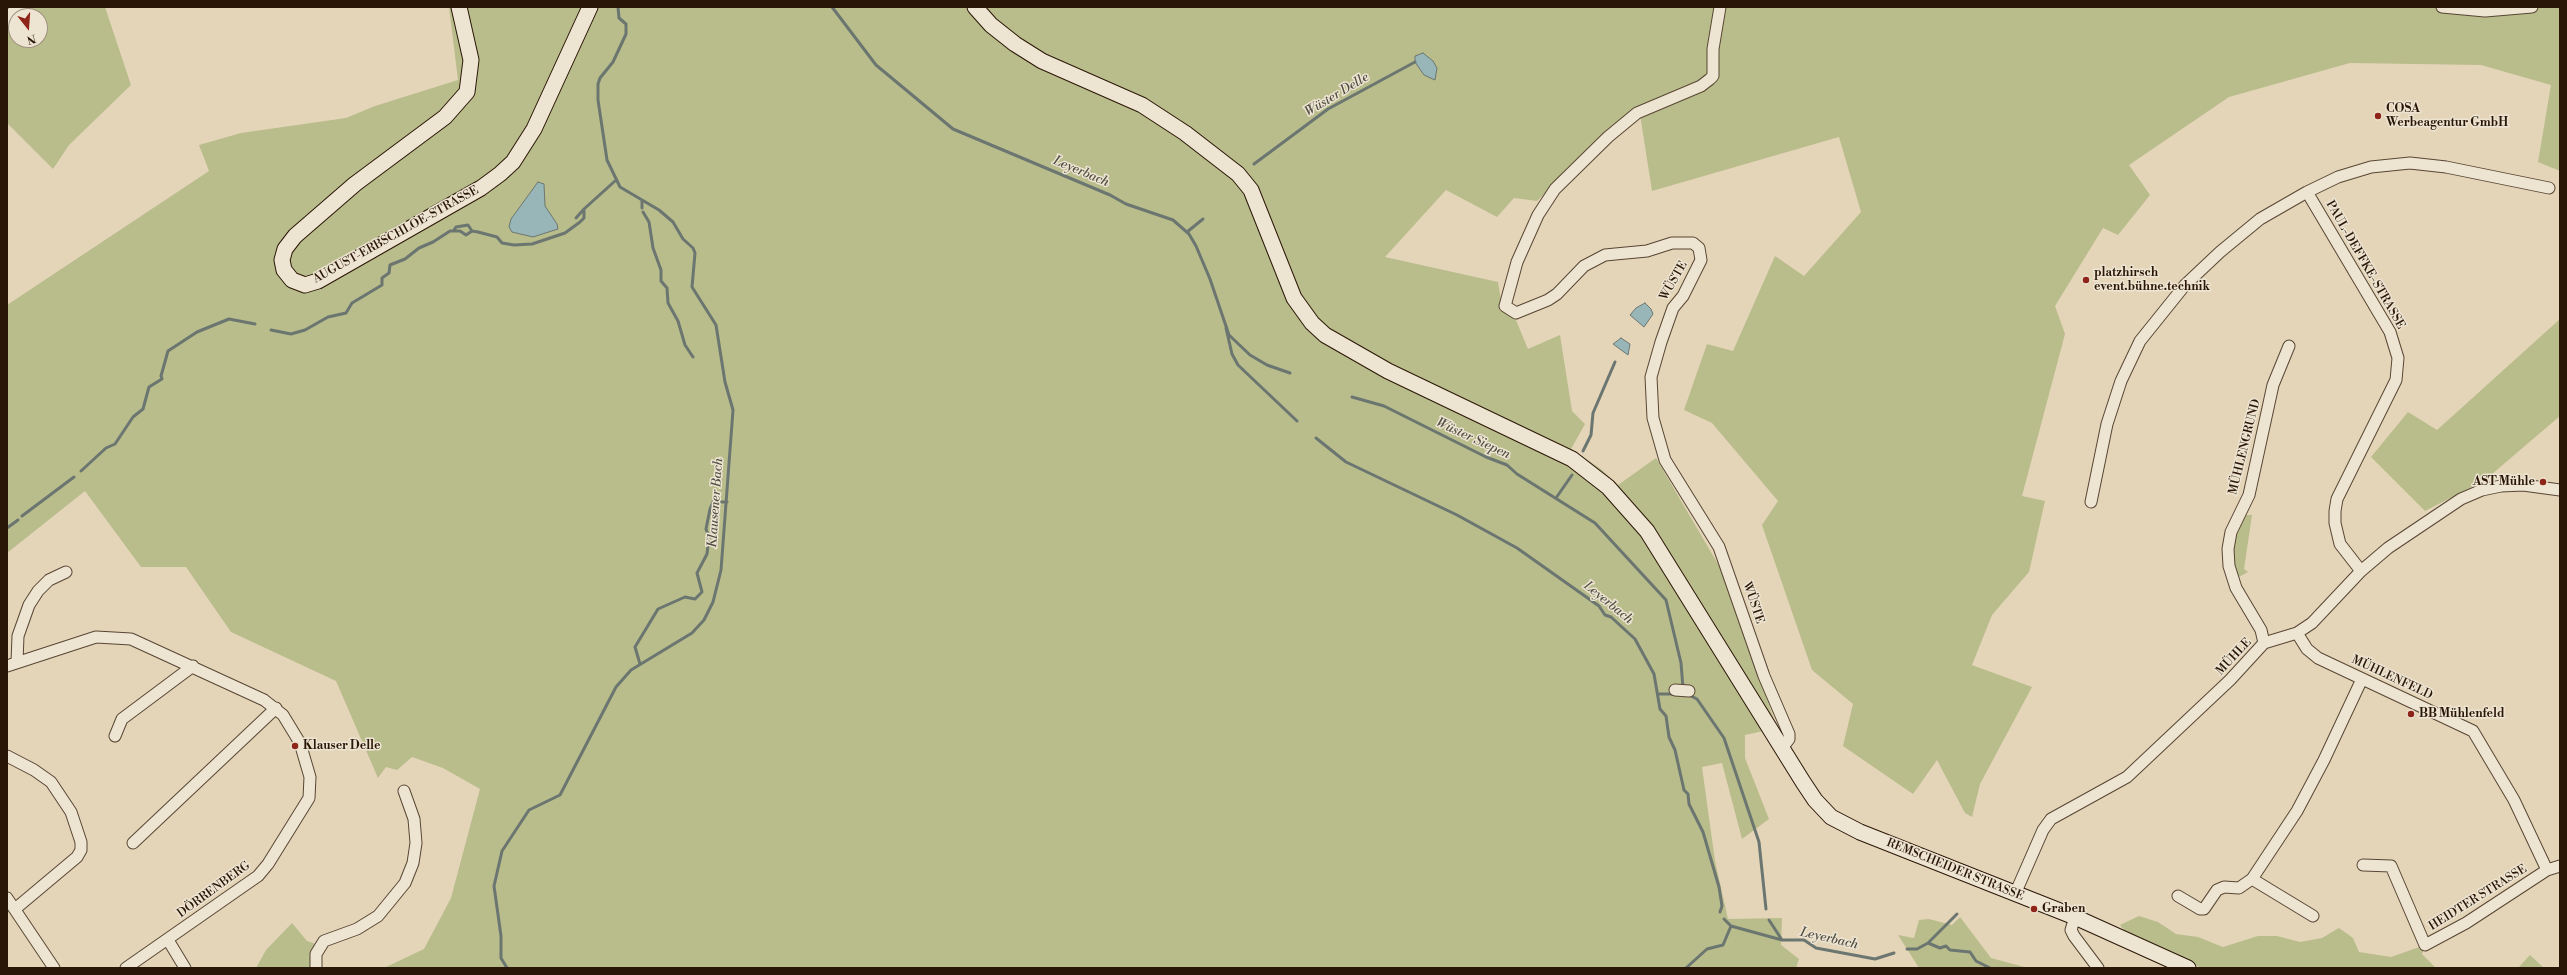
<!DOCTYPE html>
<meta charset="utf-8">
<style>
body{margin:0}
#map{position:relative;width:2567px;height:975px;overflow:hidden;background:#e4d5b9;font-family:"Libre Bodoni",serif}
canvas{display:block}
.frame{position:absolute;inset:0;border:8px solid #2a1606;pointer-events:none}
.north{position:absolute;left:8px;top:8px;width:40px;height:40px;box-sizing:border-box;background:#ede4d2;border:1px solid #9f9280;border-radius:50%;rotate:163deg;font-size:11px;font-weight:700;line-height:16px;text-align:center;color:#2a1606}
.north::after{content:'';display:block;margin:auto;width:14px;height:18px;background:#8f2418;clip-path:polygon(50% 0,100% 100%,50% 72%,0 100%)}
</style>
<div id="map">
<canvas width="2567" height="975"></canvas>
<div class="frame"></div>
<div class="north">N</div>
</div>
<script>
const ctx = document.querySelector('canvas').getContext('2d');
ctx.lineJoin = 'round';
function fillPath(path, color) { ctx.fillStyle = color; ctx.fill(path, 'evenodd'); }
const toPath = rows => new Path2D(rows.map(r => 'M' + r).join(''));
function strokePath(path, color, width, dash) { ctx.strokeStyle = color; ctx.lineWidth = width; ctx.lineCap = dash ? 'butt' : 'round'; ctx.setLineDash(dash || []); ctx.stroke(path); }
function label(font, color, halo, rows, align = 'center') {
  ctx.font = font + ' "Libre Bodoni",serif'; ctx.lineWidth = 3; ctx.setLineDash([]); ctx.textBaseline = 'middle'; ctx.strokeStyle = halo; ctx.fillStyle = color; for (const [text, x, y, turn = 0] of rows) {
    ctx.save(); ctx.translate(x, y); ctx.rotate((+turn || 0) * Math.PI / 180); ctx.textAlign = isNaN(turn) ? turn : align; if (halo) ctx.strokeText(text, 0, 0); ctx.fillText(text, 0, 0); ctx.restore();
  }
}
const green = toPath([
 [7,7,105,7,131,85,69,145,53,169,7,123],
 [16,16,40,16,40,40,16,40],
 [449,7,2560,7,2560,171,2538,162,2551,85,2481,65,2350,63,2229,97,2129,165,2150,195,2118,235,2103,228,2055,306,2065,334,2022,496,2045,501,2029,572,1992,615,1972,665,2032,687,1980,784,1972,817,1965,813,1937,760,1913,794,1843,746,1853,704,1812,670,1762,525,1778,501,1712,423,1684,410,1707,344,1733,351,1775,256,1804,276,1861,212,1839,137,1652,191,1639,108,1624,117,1537,201,1514,198,1497,217,1446,190,1385,257,1498,282,1502,307,1513,313,1528,349,1560,335,1572,411,1585,424,1571,449,1601,469,1618,485,1656,458,1722,571,1777,728,1745,735,1745,758,1769,819,1742,839,1722,763,1702,767,1715,861,1728,919,1782,918,1781,945,1799,959,1796,968,384,968,424,949,451,898,480,789,443,768,412,757,397,770,386,767,378,778,336,681,231,632,186,567,141,567,85,491,7,553,7,305,209,171,199,145,241,133,346,118,375,106,458,80],
 [2560,319,2560,416,2485,480,2425,511,2371,457,2408,412,2437,430],
 [2242,515,2252,515,2244,569,2248,572,2237,578,2233,565,2233,544],
 [2139,916,2158,922,2176,934,2198,937,2223,947,2258,936,2277,936,2300,942,2322,938,2339,928,2353,938,2359,952,2391,957,2425,945,2422,954,2436,968,2202,968,2168,954,2124,930,2120,925],
 [1960,917,1991,958,2028,968,1919,968,1898,935,1914,938,1919,920,1929,919,1952,925],
 [292,923,307,941,316,944,312,968,256,968,266,950],
 [2530,955,2544,968,2518,968]
]);
const water = toPath([
 [1423,53,1433,61,1437,68,1435,80,1424,75,1415,62,1415,56,1423,53],
 [538,182,544,184,545,206,557,224,558,229,533,237,512,232,509,227,511,219,538,182],
 [1645,303,1651,309,1653,314,1644,327,1630,315,1636,308,1645,303],
 [1621,338,1630,344,1628,355,1613,344,1621,338]
]);
const stream = toPath([
 [832,7,876,65,953,129,1110,195,1126,204,1173,220,1189,234,1196,246,1210,279,1229,335,1250,355,1267,365,1290,373],
 [1254,164,1328,109,1415,62],
 [642,200,642,208],
 [643,212,649,222,653,248,661,270,661,281,667,288,668,303,678,321,685,345,693,357],
 [576,218,584,209],
 [454,230,456,227,468,225,472,231],
 [1187,232,1203,219],
 [1226,328,1232,354,1238,365,1297,421],
 [271,330,291,334,305,330,328,317,346,313,352,303,382,285,382,278,389,273,390,265,405,259,419,248,433,242,450,231,460,231,466,235,472,231,478,232,497,237,502,243,514,245,532,244,565,233,580,222,584,218,584,209,615,181],
 [1352,397,1384,406,1486,457,1507,465,1517,474,1595,523,1666,600,1681,663,1683,688],
 [1316,438,1346,462,1457,515,1517,548,1599,606,1605,615,1611,617,1635,639,1654,674,1660,709,1666,716,1669,737,1675,750,1684,790,1688,794,1689,804,1703,832,1719,887,1722,906,1720,912],
 [1583,451,1591,435,1593,413,1615,362],
 [81,471,106,448,115,444,133,417,143,409,149,387,162,379,161,376,168,351,197,332,229,319,255,324],
 [1556,498,1572,475],
 [22,516,74,477],
 [7,528,18,520],
 [640,664,635,647,658,609,685,597,695,599,702,592,697,573,707,554,709,537,706,529,710,509,713,502,727,502],
 [1658,694,1675,694],
 [1689,695,1697,699,1724,738,1759,842,1766,909],
 [1724,919,1731,926,1782,940],
 [1769,920,1782,940,1804,940,1816,948,1875,959,1894,953],
 [1928,943,1957,914],
 [1907,949,1917,949,1928,943,1940,948,1946,946,1950,950,1970,952,1976,961,1990,968],
 [507,968,501,958,501,936,494,886,502,851,529,810,560,795,616,687,631,670,692,633,704,620,713,602,721,570,733,410,725,382,716,325,692,287,695,253,693,248,683,239,673,222,659,210,620,187,607,160,598,100,598,84,600,78,613,62,626,34,626,24,619,18,618,7],
 [1686,968,1707,949,1723,945,1731,926]
]);
const street = toPath([
 [1720,7,1713,49,1713,76,1710,79,1701,86,1637,113,1608,137,1555,189,1538,215,1517,262,1505,306,1516,313,1548,300,1557,294,1584,266,1605,255,1647,251,1672,243,1693,243,1699,248,1701,260,1683,296,1673,308,1661,342,1651,377,1653,418,1665,460,1719,547,1764,676,1789,734,1789,739,1782,748],
 [2442,7,2485,11,2532,7],
 [2307,192,2390,332,2398,358,2396,380,2337,499,2335,511,2335,523,2340,544,2361,571],
 [2091,502,2107,424,2121,381,2140,341,2185,285,2220,252,2260,219,2307,192,2338,177,2371,167,2410,163,2446,167,2549,188],
 [2297,633,2307,649,2318,658,2473,731,2514,800,2547,870],
 [2264,643,2261,630,2236,588,2229,566,2228,549,2231,532,2249,495,2273,385,2289,346],
 [17,662,18,636,29,605,38,591,49,580,66,572],
 [7,666,96,637,131,639,264,700,283,715,300,743,310,777,309,798,268,864,258,876,245,885,126,968],
 [1675,690,1689,691],
 [115,736,122,719,193,666],
 [7,756,34,770,51,782,71,812,81,842,81,850,77,857,15,909],
 [133,843,276,708],
 [2363,865,2391,866,2425,945,2466,923,2547,870,2560,866],
 [2252,879,2313,916],
 [2015,894,2043,830,2051,819,2127,777,2230,680,2264,643,2297,633,2312,623,2361,571,2388,548,2461,499,2482,490,2501,486,2523,485,2560,490],
 [2178,896,2200,909,2204,909,2217,890,2224,887,2239,888,2252,879,2297,811,2324,760,2362,679],
 [7,898,54,968],
 [2075,917,2071,930,2074,936,2098,968],
 [168,940,185,968],
 [316,968,316,954,324,941,357,929,378,916,405,883,413,863,416,843,414,819,404,791]
]);
const secondary = toPath([
 [459,7,471,60,467,92,445,117,355,184,295,236,285,249,282,260,284,270,292,280,305,285,318,281,481,188,500,174,513,162,534,129,590,7],
 [975,7,991,25,1015,44,1042,61,1142,105,1185,133,1238,174,1251,190,1294,298,1312,323,1325,335,1388,371,1572,459,1608,487,1647,531,1803,782,1815,800,1831,817,1860,832,2075,917,2188,968],
 [7,19,22,7]
]);
const markers = [
 [2378,116,4,"#8f2418"],
 [2086,280,4,"#8f2418"],
 [2543,482,4,"#8f2418"],
 [2411,714,4,"#8f2418"],
 [295,746,4,"#8f2418"],
 [2034,909,4,"#8f2418"]
];
const poiNames = [
 ["COSA",2386,109],
 ["Werbeagentur GmbH",2386,123],
 ["platzhirsch",2094,273],
 ["event.bühne.technik",2094,287],
 ["AST Mühle",2535,482,"right"],
 ["BB Mühlenfeld",2419,714],
 ["Klauser Delle",303,746],
 ["Graben",2042,909]
];
const streetNames = [
 ["AUGUST-ERBSCHLOE-STRASSE",396,235,-29],
 ["PAUL-DEFFKE-STRASSE",2365,265,60],
 ["WÜSTE",1674,281,-60],
 ["MÜHLENGRUND",2245,447,-76],
 ["WÜSTE",1753,603,71],
 ["MÜHLE",2234,657,-47],
 ["MÜHLENFELD",2392,678,25],
 ["REMSCHEIDER STRASSE",1955,870,22],
 ["DÖRRENBERG",214,890,-36],
 ["HEIDTER STRASSE",2478,898,-32]
];
const waterNames = [
 ["Wüster Delle",1337,95,-31],
 ["Leyerbach",1081,172,23],
 ["Wüster Siepen",1473,439,25],
 ["Klausener Bach",716,503,-86],
 ["Leyerbach",1608,603,39],
 ["Leyerbach",1829,939,13]
];
fillPath(green, '#b9bc8b');
fillPath(water, '#98b6b8');
strokePath(water, '#6c7671', 1);
strokePath(stream, '#6c7671', 3);
strokePath(street, '#584633', 13);
strokePath(secondary, '#2a1606', 17);
strokePath(street, '#ede4d2', 11);
strokePath(secondary, '#ede4d2', 15);
for (const [x, y, r, color] of markers) { const dot = new Path2D(); dot.arc(x, y, r, 0, 2 * Math.PI); ctx.fillStyle = color; ctx.fill(dot); strokePath(dot, '#ede4d2', 1.5); }
label('bold 12px', '#2a1606', '#ede4d2', poiNames, 'left');
label('12px', '#2a1606', '#ede4d2', streetNames);
label('italic 13px', '#504e44', '#ede4d2', waterNames);
</script>
